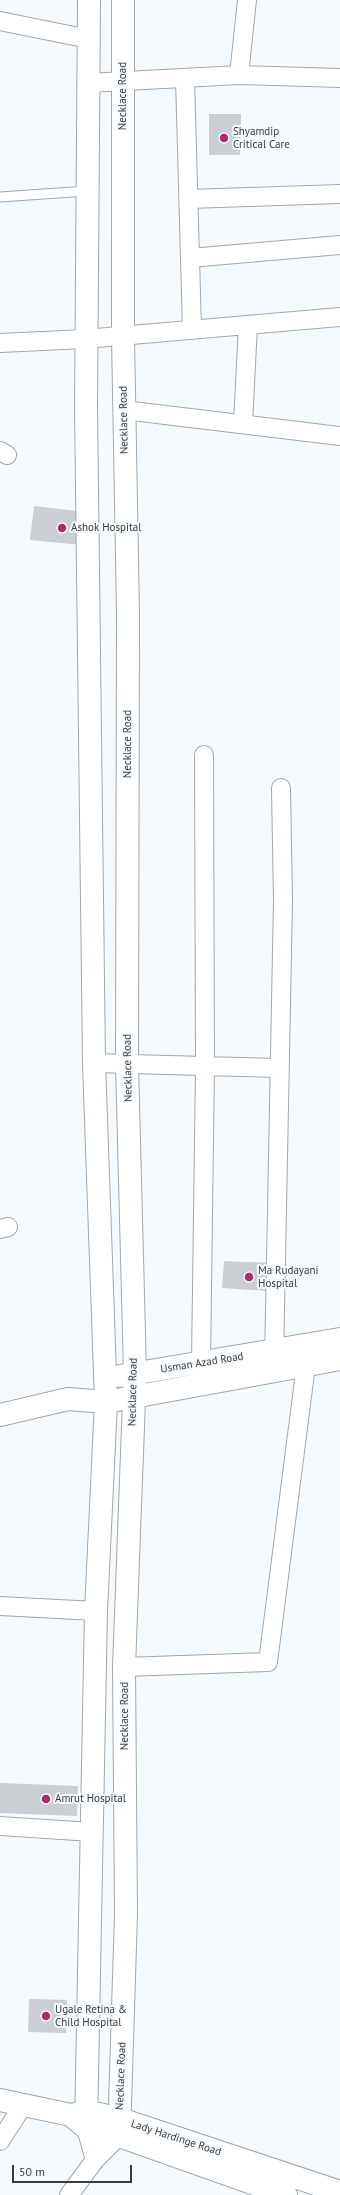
<!DOCTYPE html>
<style>
body{margin:0}
#map{position:relative;width:340px;height:2195px;overflow:hidden;background:#f5fafe;font-family:"PT Sans",sans-serif}
canvas{display:block}
.scale{position:absolute;left:12px;top:2165px;width:120px;height:18px;box-sizing:border-box;border:2px solid #393b3d;border-top:0;padding-left:5px;font-size:12px;line-height:14px;white-space:nowrap;color:#393b3d;-webkit-text-stroke:3px #f5fafe;paint-order:stroke}
</style>
<div id="map">
<canvas width="340" height="2195"></canvas>
<div class="scale">50 m</div>
</div>
<script>
const ctx = document.querySelector('canvas').getContext('2d');
ctx.lineJoin = 'round';
function fillPath(path, color) { ctx.fillStyle = color; ctx.fill(path, 'evenodd'); }
const toPath = rows => new Path2D(rows.map(r => 'M' + r).join(''));
function strokePath(path, color, width, dash) { ctx.strokeStyle = color; ctx.lineWidth = width; ctx.lineCap = dash ? 'butt' : 'round'; ctx.setLineDash(dash || []); ctx.stroke(path); }
function label(font, color, halo, rows, align = 'center') {
  ctx.font = font + ' "PT Sans",sans-serif'; ctx.lineWidth = 4; ctx.setLineDash([]); ctx.textBaseline = 'middle'; ctx.strokeStyle = halo; ctx.fillStyle = color; for (const [text, x, y, turn = 0] of rows) {
    ctx.save(); ctx.translate(x, y); ctx.rotate((+turn || 0) * Math.PI / 180); ctx.textAlign = isNaN(turn) ? turn : align; if (halo) ctx.strokeText(text, 0, 0); ctx.fillText(text, 0, 0); ctx.restore();
  }
}
const building = toPath([
 [209,114,241,114,240,155,209,155],
 [34,506,85,512,82,545,30,540],
 [224,1261,271,1263,269,1291,222,1288],
 [0,1783,78,1786,77,1816,0,1813],
 [29,1999,67,2000,66,2033,28,2032]
]);
const service = toPath([
 [0,197,87,191]
]);
const minor = toPath([
 [0,21,89,39],
 [239,75,247,0],
 [185,78,192,330],
 [88,83,239,75,340,78],
 [188,199,340,194],
 [190,258,340,245],
 [0,343,85,339,340,317],
 [124,410,340,436],
 [243,424,248,325],
 [0,451,7,455],
 [94,1063,278,1068],
 [0,1229,8,1227],
 [274,1362,283,900,281,788],
 [201,1363,205,1066,204,755],
 [0,1606,96,1611],
 [124,1667,268,1662,306,1365],
 [0,1826,92,1832],
 [86,2128,95,2160],
 [0,2141,24,2104],
 [69,2195,95,2160,119,2136]
]);
const secondary = toPath([
 [120,1376,340,1339],
 [0,1415,68,1399,106,1402,340,1359],
 [0,2100,71,2115,86,2128,119,2136,286,2195],
 [72,2115,86,2111,120,2119,340,2192],
 [86,2128,96,1611,106,1402,94,1063,86,406,89,0],
 [119,2136,126,1914,124,1667,135,1373,127,1064,128,614,123,336,123,0]
]);
const markers = [
 [224,138,5,"#ae2972"],
 [62,528,5,"#ae2972"],
 [249,1277,5,"#ae2972"],
 [46,1799,5,"#ae2972"],
 [46,2016,5,"#ae2972"]
];
const streetNames = [
 ["Necklace Road",123,96,-90],
 ["Necklace Road",124,420,-91],
 ["Necklace Road",128,744,-90],
 ["Necklace Road",128,1068,-91],
 ["Usman Azad Road",202,1363,-9],
 ["Necklace Road",133,1392,-89],
 ["Necklace Road",125,1716,-90],
 ["Necklace Road",121,2076,-88],
 ["Lady Hardinge Road",176,2138,18]
];
const poiNames = [
 ["Shyamdip",233,132],
 ["Critical Care",233,145],
 ["Ashok Hospital",71,528],
 ["Ma Rudayani",258,1271],
 ["Hospital",258,1284],
 ["Amrut Hospital",55,1799],
 ["Ugale Retina &",55,2010],
 ["Child Hospital",55,2023]
];
fillPath(building, '#cacfd3');
strokePath(service, '#a2a7ab', 11);
strokePath(minor, '#a2a7ab', 20);
strokePath(secondary, '#a2a7ab', 24);
strokePath(service, '#fff', 9);
strokePath(minor, '#fff', 18);
strokePath(secondary, '#fff', 22);
for (const [x, y, r, color] of markers) { const dot = new Path2D(); dot.arc(x, y, r, 0, 2 * Math.PI); ctx.fillStyle = color; ctx.fill(dot); strokePath(dot, '#f5fafe', 1.5); }
label('11px', '#393b3d', '#f5fafe', streetNames);
label('11px', '#393b3d', '#f5fafe', poiNames, 'left');
</script>
